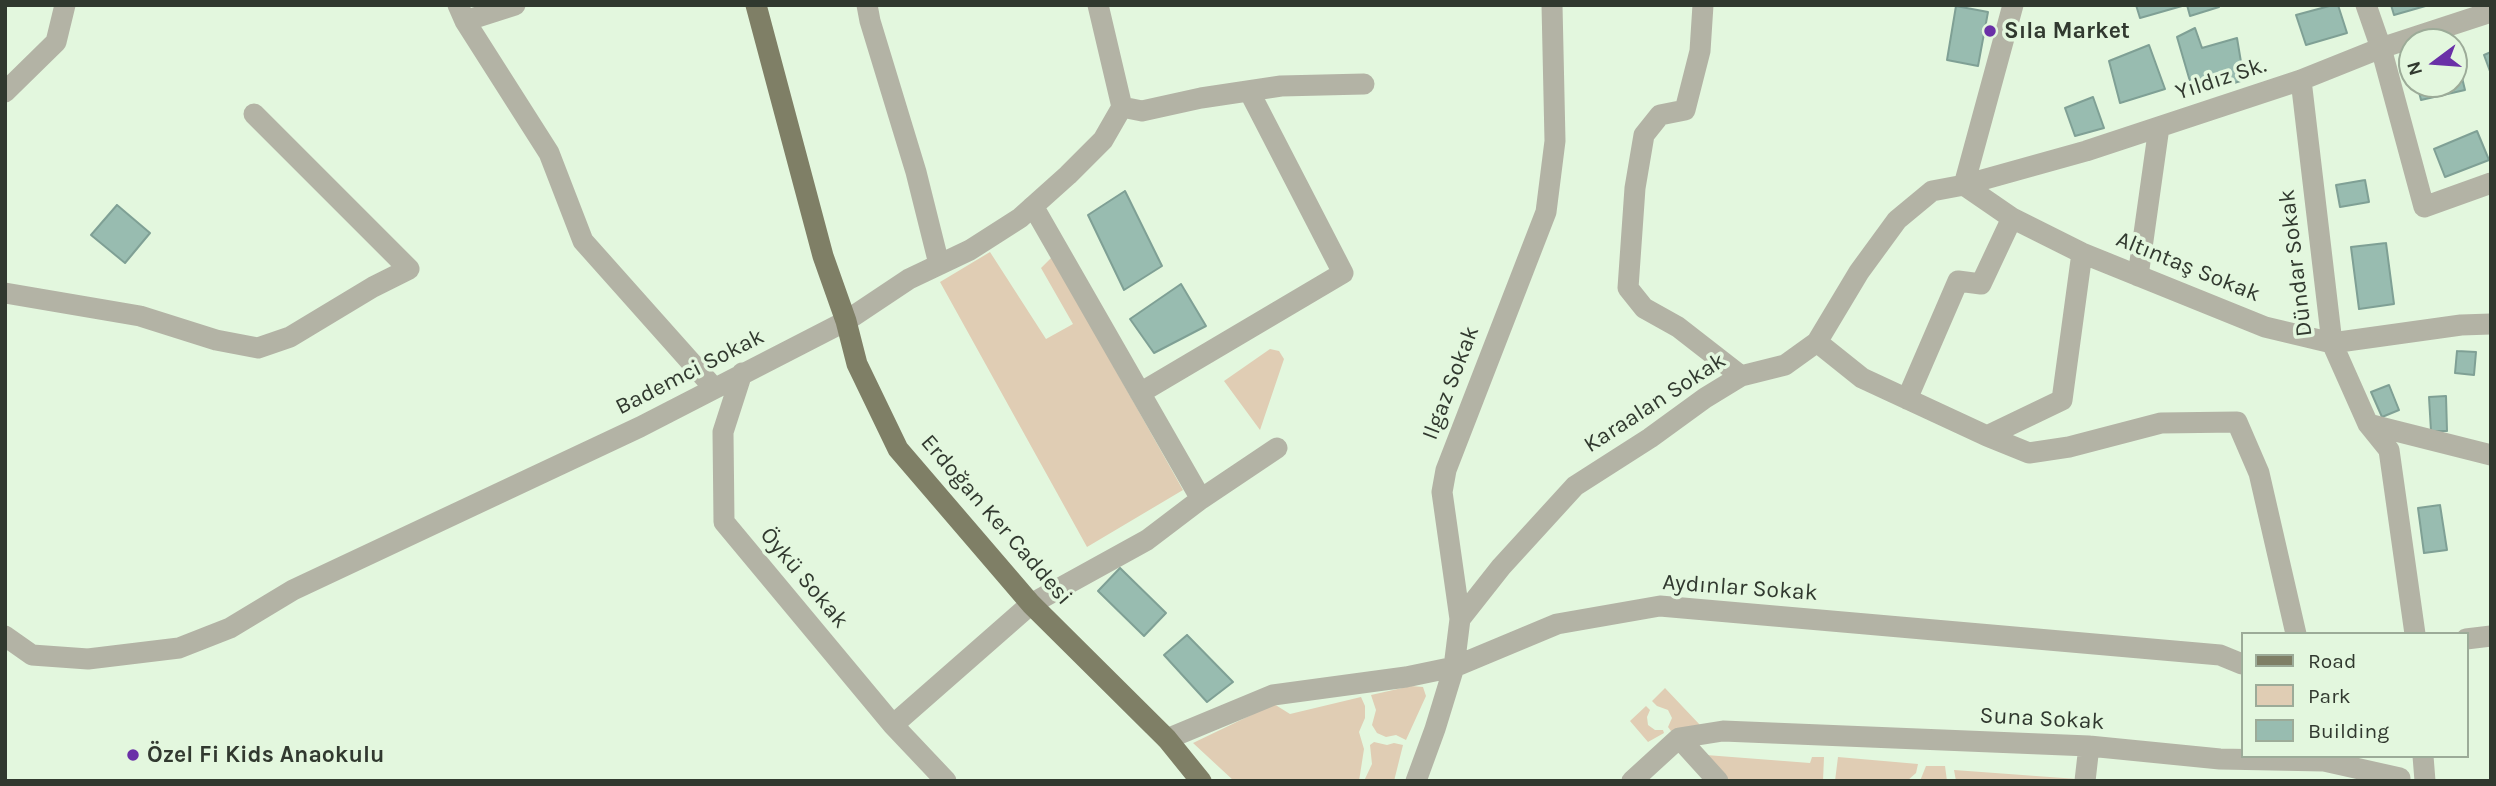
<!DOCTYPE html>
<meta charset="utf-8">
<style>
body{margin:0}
#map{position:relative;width:2496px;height:786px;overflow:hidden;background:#e3f7de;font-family:Karla,sans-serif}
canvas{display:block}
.frame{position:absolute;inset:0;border:7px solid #31392f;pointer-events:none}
.legend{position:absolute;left:2241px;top:632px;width:228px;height:126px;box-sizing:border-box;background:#e3f7de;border:2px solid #9cab98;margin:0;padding:9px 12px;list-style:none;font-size:21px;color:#31392f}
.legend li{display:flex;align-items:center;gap:14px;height:35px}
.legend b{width:35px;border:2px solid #9cab98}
.north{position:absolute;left:2398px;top:28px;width:70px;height:70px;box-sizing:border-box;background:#e3f7de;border:2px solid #9cab98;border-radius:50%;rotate:254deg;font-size:19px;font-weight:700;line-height:28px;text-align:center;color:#31392f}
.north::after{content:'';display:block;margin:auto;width:24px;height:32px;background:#6a30a7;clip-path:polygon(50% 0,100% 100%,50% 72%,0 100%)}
</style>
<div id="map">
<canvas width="2496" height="786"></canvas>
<div class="frame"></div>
<ul class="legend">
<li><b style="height:9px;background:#7f7f66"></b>Road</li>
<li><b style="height:19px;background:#e0cdb4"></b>Park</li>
<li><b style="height:19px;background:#98bcb0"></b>Building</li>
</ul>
<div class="north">N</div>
</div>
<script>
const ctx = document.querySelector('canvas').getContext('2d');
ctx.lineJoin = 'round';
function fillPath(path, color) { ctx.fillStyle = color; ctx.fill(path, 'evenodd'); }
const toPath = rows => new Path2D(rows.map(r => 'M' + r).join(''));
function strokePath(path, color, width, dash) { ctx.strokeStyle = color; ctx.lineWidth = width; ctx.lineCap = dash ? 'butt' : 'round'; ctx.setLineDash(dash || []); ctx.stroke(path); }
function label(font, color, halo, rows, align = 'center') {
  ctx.font = font + ' Karla,sans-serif'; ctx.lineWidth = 7; ctx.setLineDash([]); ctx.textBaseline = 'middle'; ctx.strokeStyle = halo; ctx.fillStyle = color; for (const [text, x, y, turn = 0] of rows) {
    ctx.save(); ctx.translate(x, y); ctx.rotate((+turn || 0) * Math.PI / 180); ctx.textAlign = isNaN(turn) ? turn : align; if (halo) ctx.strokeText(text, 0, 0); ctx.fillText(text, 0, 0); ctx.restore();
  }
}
const green = toPath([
 [990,252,1046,339,1073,324,1041,268,1052,257,1183,490,1087,547,940,282],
 [1270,349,1279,351,1284,359,1260,430,1224,381],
 [1411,686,1423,687,1426,696,1406,740,1396,735,1386,737,1377,733,1372,725,1376,710,1371,695],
 [1665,688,1700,725,1671,731,1668,727,1672,718,1668,710,1657,706,1652,701],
 [1361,697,1365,706,1365,718,1359,732,1364,749,1359,781,1234,781,1193,743,1274,704,1290,714],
 [1646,706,1650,710,1647,717,1648,725,1655,730,1663,730,1664,733,1648,742,1630,721],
 [1374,742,1387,745,1394,743,1403,745,1394,781,1364,781,1372,764,1370,745],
 [1706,755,1810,763,1812,757,1824,757,1823,781,1728,781,1707,758],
 [1838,757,1918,764,1916,773,1907,781,1835,781],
 [1926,766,1945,766,1947,781,1920,781],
 [1954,770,2077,779,2077,781,1956,781]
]);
const building = toPath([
 [2136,5,2182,5,2182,6,2140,18,2136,5],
 [2187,5,2218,5,2219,7,2190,16,2187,5],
 [2333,5,2338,5,2347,33,2306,45,2296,15,2333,5],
 [2391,5,2429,5,2394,15,2391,5],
 [1956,6,1988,12,1978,66,1947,60,1956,6],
 [2195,28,2202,48,2237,38,2244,80,2194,95,2177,37,2195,28],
 [2149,45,2165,89,2120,103,2109,61,2149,45],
 [2491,52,2491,74,2484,55,2491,52],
 [2457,57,2465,90,2421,100,2417,84,2454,84,2454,58,2457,57],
 [2093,97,2104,128,2075,136,2065,108,2093,97],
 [2477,131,2489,160,2445,177,2434,149,2477,131],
 [2365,180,2369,202,2340,207,2336,185,2365,180],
 [1125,191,1162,266,1124,290,1088,215,1125,191],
 [117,205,150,233,125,263,91,235,117,205],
 [2386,243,2394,304,2359,309,2351,247,2386,243],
 [1181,284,1206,326,1154,353,1130,319,1181,284],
 [2457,351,2476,352,2474,375,2455,373,2457,351],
 [2389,385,2399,410,2382,417,2371,392,2389,385],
 [2446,396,2447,431,2431,431,2429,397,2446,396],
 [2440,505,2447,550,2424,553,2418,508,2440,505],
 [1120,568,1166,613,1144,636,1098,591,1120,568],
 [1187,635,1233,682,1207,702,1164,655,1187,635]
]);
const minor = toPath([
 [458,5,465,21,549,153,583,241,714,388],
 [867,5,870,21,916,172,939,264],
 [1098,5,1122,107],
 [1703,5,1700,51,1685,110,1660,115,1644,135,1635,188,1628,288,1644,308,1678,327,1741,376],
 [2366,5,2381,48,2424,207,2491,183],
 [465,21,515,5],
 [2301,80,2332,343,2368,424,2389,450,2415,634],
 [5,92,56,42,65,5],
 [1964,185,2012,218,2082,253,2265,327,2332,343,2461,325,2491,324],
 [1964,185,2013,5],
 [1033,206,1201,499],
 [2138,276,2159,127],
 [5,293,140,316,216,340,258,348,290,337,373,287,409,269,254,114],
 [1817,342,1862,378,1987,436,2029,453,2069,447,2161,423,2237,422,2259,473,2296,634],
 [742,373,723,432,724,522,893,725,946,781],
 [1140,393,1343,273,1249,91],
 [1907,399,1958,281,1981,284,2012,218],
 [2368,424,2491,455],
 [1987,436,2062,400,2082,253],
 [1460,619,1501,567,1575,486,1650,438,1705,398,1741,376,1785,365,1817,342,1859,272,1897,220,1932,191,1964,185,2086,151,2301,80,2381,48,2491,12],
 [5,636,32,655,88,659,179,648,230,628,293,590,640,427,846,321,909,279,970,250,1020,218,1068,175,1103,140,1122,107,1142,111,1201,98,1281,86,1364,84],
 [2466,639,2491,636],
 [893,725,1031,604,1147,540,1201,499,1277,448],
 [1679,738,1723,731,2089,746,2220,759,2324,761,2400,778],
 [1679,738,1718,781],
 [1167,739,1273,695,1406,677,1454,667,1557,624,1660,606,2220,655,2242,664],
 [2423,756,2425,781],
 [1416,781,1435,729,1454,667,1460,619,1442,492,1446,470,1546,212,1555,141,1552,5],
 [1632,781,1679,738],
 [2085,781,2089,746]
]);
const major = toPath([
 [756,5,823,256,846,321,857,364,898,449,1031,604,1167,739,1201,781]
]);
const markers = [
 [1990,31,7,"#6a30a7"],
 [133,755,7,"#6a30a7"]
];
const poiNames = [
 ["Sıla Market",2004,31],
 ["Özel Fi Kids Anaokulu",147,755]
];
const streetNames = [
 ["Yıldız Sk.",2221,79,-18],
 ["Dündar Sokak",2296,263,-97],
 ["Altıntaş Sokak",2188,267,22],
 ["Bademci Sokak",690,372,-27],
 ["Ilgaz Sokak",1451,383,-69],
 ["Karaalan Sokak",1655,403,-33],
 ["Erdoğan Ker Caddesi",996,520,49],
 ["Öykü Sokak",804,578,50],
 ["Aydınlar Sokak",1740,588,4],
 ["Suna Sokak",2042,719,3]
];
fillPath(green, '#e0cdb4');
fillPath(building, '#98bcb0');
strokePath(building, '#7fa095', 2);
strokePath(minor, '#b3b3a5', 21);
strokePath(major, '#7f7f66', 21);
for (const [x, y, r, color] of markers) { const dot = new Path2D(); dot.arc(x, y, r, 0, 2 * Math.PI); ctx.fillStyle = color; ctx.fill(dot); strokePath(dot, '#e3f7de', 2.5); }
label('bold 23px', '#31392f', '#e3f7de', poiNames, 'left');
label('23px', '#31392f', '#e3f7de', streetNames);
</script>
